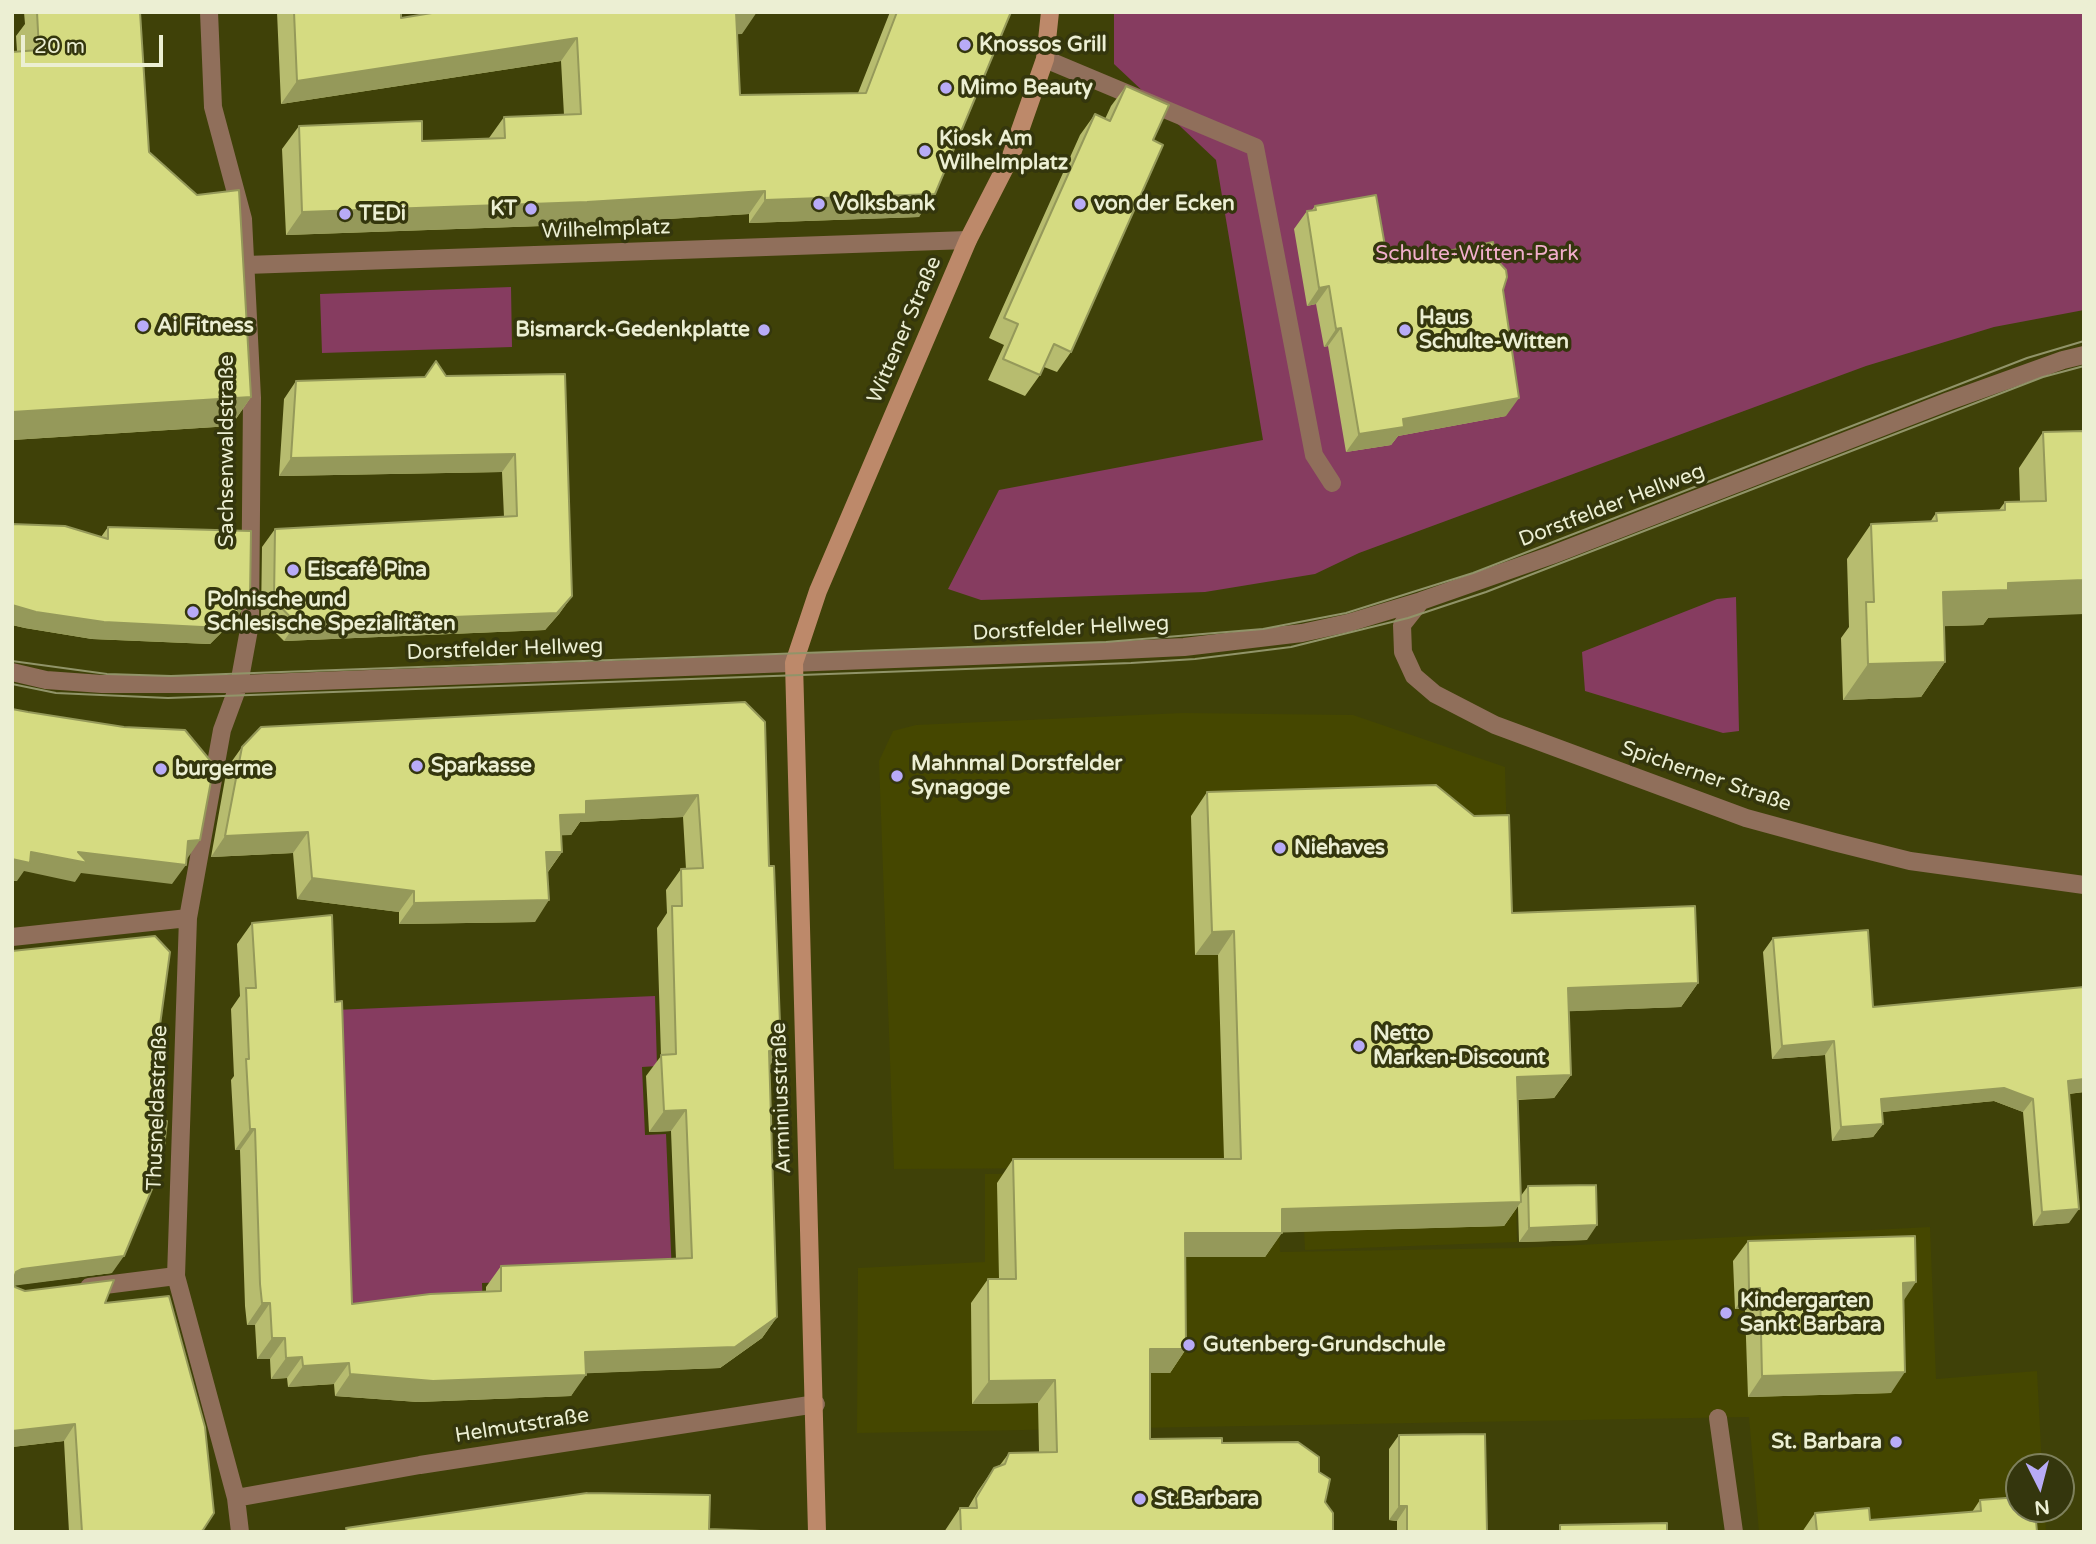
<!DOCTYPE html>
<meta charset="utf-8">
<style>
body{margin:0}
#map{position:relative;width:2096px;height:1544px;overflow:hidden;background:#3f4108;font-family:"Varela Round",sans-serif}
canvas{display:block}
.frame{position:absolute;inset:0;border:14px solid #ecefd3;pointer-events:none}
.north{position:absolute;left:2005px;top:1453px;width:70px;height:70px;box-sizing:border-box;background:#34360d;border:2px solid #7e805c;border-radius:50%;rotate:174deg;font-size:19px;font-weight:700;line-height:28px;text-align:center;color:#ecefd3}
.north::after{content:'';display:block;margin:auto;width:24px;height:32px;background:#b8abf7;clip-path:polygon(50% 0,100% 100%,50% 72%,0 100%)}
.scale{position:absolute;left:21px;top:35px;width:142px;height:32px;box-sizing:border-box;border:4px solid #ecefd3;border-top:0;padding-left:9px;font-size:21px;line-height:24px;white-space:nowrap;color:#ecefd3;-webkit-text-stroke:5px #34360d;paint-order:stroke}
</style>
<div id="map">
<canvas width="2096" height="1544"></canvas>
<div class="frame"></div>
<div class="north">N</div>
<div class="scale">20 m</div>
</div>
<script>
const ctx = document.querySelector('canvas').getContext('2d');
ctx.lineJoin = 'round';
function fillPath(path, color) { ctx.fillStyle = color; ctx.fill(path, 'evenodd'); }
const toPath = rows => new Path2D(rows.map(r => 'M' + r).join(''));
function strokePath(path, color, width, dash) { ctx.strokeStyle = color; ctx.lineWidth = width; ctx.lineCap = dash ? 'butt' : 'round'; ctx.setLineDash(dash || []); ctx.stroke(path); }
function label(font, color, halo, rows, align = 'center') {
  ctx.font = font + ' "Varela Round",sans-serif'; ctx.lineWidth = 7; ctx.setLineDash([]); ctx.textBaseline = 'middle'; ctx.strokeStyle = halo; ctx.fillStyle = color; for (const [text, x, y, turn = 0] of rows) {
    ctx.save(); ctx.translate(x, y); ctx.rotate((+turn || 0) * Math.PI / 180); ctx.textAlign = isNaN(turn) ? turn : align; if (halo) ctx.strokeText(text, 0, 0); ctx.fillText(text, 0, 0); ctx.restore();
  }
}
const built = toPath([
 [1183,713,1353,715,1505,767,1517,1242,1305,1250,1301,1167,894,1169,879,761,893,731,916,725],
 [1278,1171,1280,1252,1519,1248,1930,1227,1936,1379,2037,1371,2042,1467,2019,1467,2019,1509,2045,1509,2046,1532,1759,1532,1749,1417,857,1433,858,1268,985,1262,985,1174]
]);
const green = toPath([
 [1114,12,2084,12,2084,310,1994,327,1866,366,1359,553,1315,574,1205,592,981,600,948,589,999,490,1263,440,1216,160,1114,64],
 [511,287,512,347,322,353,320,294],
 [1736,597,1739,731,1723,733,1585,691,1582,652,1717,599],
 [655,996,657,1066,642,1067,645,1135,666,1134,672,1275,482,1283,483,1309,348,1314,335,1010]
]);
const lane = toPath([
 [1045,59,1255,147,1314,455,1332,483],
 [1718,1418,1734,1532]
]);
const street = toPath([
 [209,12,213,107,243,219,252,398,250,624,239,684,222,730,188,918,176,1276,236,1498,240,1532],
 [246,265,968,240],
 [1421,601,1402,625,1403,652,1414,676,1435,694,1495,725,1746,818,1834,842,1910,861,2084,885],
 [12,672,46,680,102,684,239,684,1078,652,1184,647,1302,633,1348,623,1421,601,1552,555,1949,401,2063,360,2084,355],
 [12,937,188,918],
 [89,1287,176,1276],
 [236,1498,420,1465,816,1404]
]);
const secondary = toPath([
 [817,1532,794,663,818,591,968,240,1011,156,1045,59,1050,12]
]);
const tram = toPath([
 [12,661,107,674,171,676,1106,642,1263,629,1346,613,1473,573,2027,358,2084,341],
 [12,684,56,693,168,698,1131,663,1195,659,1291,647,1408,618,1486,592,2043,377,2084,366]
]);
const wall = toPath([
 [24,12,140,12,149,152,251,397,231,426,12,440,12,52,17,51,16,36,25,24],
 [277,12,401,12,401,18,742,34,737,34,740,95,858,93,890,12,1011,12,919,217,749,223,749,214,570,225,286,235,282,149,299,126,422,141,489,138,504,117,564,115,561,61,281,104],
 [1126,86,1153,140,1071,352,1057,372,1044,367,1040,375,1025,396,988,380,1004,345,989,338,1080,135,1095,114,1105,119,1111,106],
 [1315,206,1388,263,1503,290,1506,416,1398,436,1391,445,1346,452,1328,346,1324,347,1316,304,1307,306,1294,229,1307,211,1312,210],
 [565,374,572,596,559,614,545,630,284,641,261,618,262,547,275,529,504,517,502,472,279,476,284,399,296,381,446,376],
 [2084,431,1988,618,1983,625,1944,626,1945,662,1921,697,1843,700,1841,638,1849,627,1847,559,1871,524,1930,522,1936,513,1999,510,2005,502,2020,502,2019,468,2043,432],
 [12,524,101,537,108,527,239,615,210,644,92,639,25,628,12,625],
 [745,702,769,1066,777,1317,762,1338,720,1368,585,1373,571,1396,418,1402,335,1396,334,1384,288,1387,287,1378,271,1379,270,1359,257,1359,255,1325,247,1325,245,1306,240,1150,235,1150,231,1080,234,1076,231,1009,240,996,237,944,252,923,335,1002,352,1304,486,1291,486,1287,501,1266,676,1259,671,1131,649,1132,646,1076,661,1056,657,928,667,913,666,890,681,869,686,869,683,817,580,822,571,835,561,835,562,852,548,872,535,922,399,924,399,912,297,899,293,853,211,857,227,768,242,747],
 [1207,792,1512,913,1698,983,1681,1007,1569,1011,1571,1075,1554,1098,1517,1100,1520,1197,1528,1186,1587,1240,1519,1242,1518,1206,1504,1226,1282,1232,1265,1257,1185,1257,1186,1349,1170,1373,1150,1373,1150,1439,1222,1443,1319,1472,1325,1502,1333,1532,944,1532,960,1508,968,1508,978,1491,994,1468,1000,1465,1009,1453,1039,1452,1038,1403,972,1404,971,1303,988,1279,999,1279,997,1183,1013,1159,1224,1159,1218,955,1195,955,1191,816],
 [1773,938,1873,1007,2084,987,2084,1092,2069,1094,2069,1223,2033,1226,2023,1112,1994,1101,1882,1112,1883,1124,1873,1137,1832,1141,1825,1055,1772,1059,1763,952],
 [12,951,112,1273,14,1285,15,1287,25,1291,105,1303,214,1513,202,1532,69,1532,64,1441,12,1447],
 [1748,1241,1903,1301,1891,1393,1748,1397,1745,1309,1735,1309,1733,1261],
 [1399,1435,1487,1532,1397,1532,1397,1521,1389,1520,1389,1449],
 [1980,1500,2037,1532,1870,1520,1972,1512],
 [1815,1513,1817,1532,1802,1532]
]);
const shadedWall = toPath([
 [735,12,757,12,742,34,719,35],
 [577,38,561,61,281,104,297,81],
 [765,191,749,214,570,225,286,235,302,212],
 [935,194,919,217,749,223,765,200],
 [1329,286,1316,304,1307,306,1319,288],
 [1341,328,1328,346,1324,347,1336,329],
 [251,397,231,426,12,440,12,412],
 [1519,398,1506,416,1398,436,1391,445,1346,452,1359,434,1403,419],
 [515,454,502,472,279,476,291,458],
 [2084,580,2084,614,1988,618,1983,625,1918,627,1943,592,2008,583],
 [572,596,559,614,545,630,284,641,296,623],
 [250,598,239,615,210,644,92,639,25,628,12,625,12,605],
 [1945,662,1921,697,1843,700,1868,664],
 [698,795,683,817,580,822,571,835,545,836,560,815,586,801],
 [308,832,293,853,211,857,225,836],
 [200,840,187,859,175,859,188,841],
 [31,852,78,852,186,865,172,884,81,873,75,882,24,871,17,881,12,881,12,859],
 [546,852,562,852,547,873],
 [312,878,414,891,399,912,297,899],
 [549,900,535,922,399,924,414,903],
 [1234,931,1218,955,1195,955,1212,932],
 [1698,983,1681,1007,1551,1012,1568,988],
 [1834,1041,1825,1055,1772,1059,1782,1046],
 [781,1050,766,1071,769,1051],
 [1571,1075,1554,1098,1500,1100,1517,1077],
 [2084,1079,2084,1092,2058,1095,2068,1081],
 [2004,1088,2033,1099,2023,1112,1994,1101,1871,1113,1881,1099],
 [686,1110,671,1131,649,1132,664,1111],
 [1883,1124,1873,1137,1832,1141,1841,1127],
 [250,1129,255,1129,240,1150,235,1150],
 [1521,1202,1504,1226,1265,1233,1282,1209],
 [2079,1209,2069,1223,2033,1226,2042,1212],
 [1597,1225,1587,1240,1519,1242,1529,1228],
 [1185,1233,1282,1233,1265,1257,1169,1257],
 [124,1256,112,1273,12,1286,12,1278,16,1272,22,1269],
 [1916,1282,1902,1303,1903,1283],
 [1760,1288,1745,1309,1735,1309,1749,1289],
 [262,1303,270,1303,255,1325,247,1325],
 [777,1317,762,1338,720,1368,570,1374,585,1352],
 [272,1338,285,1338,270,1359,257,1359],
 [1150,1349,1186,1349,1170,1373,1133,1373],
 [302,1357,287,1378,271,1379,286,1358],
 [349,1363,334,1384,288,1387,303,1366],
 [1905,1372,1891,1393,1748,1397,1762,1376],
 [350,1374,586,1375,571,1396,418,1402,335,1396],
 [1055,1380,1038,1403,972,1404,989,1381],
 [75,1424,64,1441,12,1447,12,1431],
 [1399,1506,1407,1506,1397,1521,1389,1520]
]);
const building = toPath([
 [37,12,140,12,149,152,197,195,239,190,251,397,12,412,12,52,39,50,37,12],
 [294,12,401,12,401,18,438,12,736,12,740,95,866,93,897,12,1011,12,935,194,765,200,765,191,587,202,302,212,299,126,422,121,422,141,505,138,504,117,581,114,577,38,297,81,294,12],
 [1126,86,1169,105,1153,140,1163,145,1071,352,1054,344,1040,375,1003,359,1018,324,1004,318,1095,114,1110,121,1126,86],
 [1376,195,1388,263,1493,242,1496,259,1506,270,1507,277,1503,290,1519,398,1403,419,1404,427,1359,434,1341,328,1336,329,1329,286,1319,288,1307,211,1316,210,1315,206,1376,195],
 [436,361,446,376,565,374,572,596,557,613,296,623,274,600,275,529,517,516,515,454,291,458,296,381,425,377,436,361],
 [2084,431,2084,580,2008,583,2008,590,1943,592,1945,662,1868,664,1866,602,1874,602,1871,524,1937,521,1936,513,2005,510,2005,502,2046,501,2043,432,2084,431],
 [12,524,65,526,108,539,108,527,251,531,250,598,222,628,104,622,36,612,12,605,12,524],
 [745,702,765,722,769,866,774,866,781,1050,769,1051,777,1317,735,1347,585,1352,586,1375,433,1381,350,1374,349,1363,303,1366,302,1357,286,1358,285,1338,272,1338,270,1303,262,1303,260,1284,255,1129,250,1129,246,1059,249,1059,246,988,256,988,252,923,332,915,335,1002,342,1001,352,1304,430,1294,501,1291,501,1266,692,1258,686,1110,664,1111,661,1055,676,1054,672,906,682,906,681,869,703,868,698,795,586,801,586,814,560,815,562,852,546,852,549,900,414,903,414,891,312,878,308,832,225,836,242,747,261,727,745,702],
 [12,709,28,712,124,727,185,730,214,765,200,840,188,841,186,865,78,852,88,863,31,852,30,863,12,859,12,709],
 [1436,785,1474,816,1509,815,1512,913,1695,906,1698,983,1568,988,1571,1075,1517,1077,1521,1202,1282,1209,1282,1233,1185,1233,1186,1349,1150,1349,1150,1439,1222,1438,1222,1443,1298,1442,1319,1457,1319,1472,1330,1479,1325,1502,1333,1513,1333,1532,961,1532,960,1508,977,1508,976,1498,994,1468,1005,1464,1009,1453,1057,1452,1055,1380,989,1381,988,1279,1016,1279,1013,1159,1241,1159,1234,931,1212,932,1207,792,1436,785],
 [1868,930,1873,1007,2084,987,2084,1079,2068,1081,2079,1209,2042,1212,2033,1099,2004,1088,1881,1099,1883,1124,1841,1127,1834,1041,1782,1046,1773,938,1868,930],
 [155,936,170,952,160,1025,162,1122,167,1121,162,1165,124,1256,22,1269,16,1272,13,1281,15,1287,25,1291,114,1280,105,1303,169,1296,205,1427,214,1513,203,1530,200,1532,82,1532,75,1424,12,1431,12,951,155,936],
 [1596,1185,1597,1225,1529,1228,1528,1186,1596,1185],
 [1915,1236,1916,1282,1903,1283,1905,1372,1762,1376,1760,1288,1749,1289,1748,1241,1915,1236],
 [1485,1434,1487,1532,1407,1532,1407,1506,1399,1506,1399,1435,1485,1434],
 [587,1493,710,1495,709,1529,761,1531,761,1532,347,1532,346,1528,587,1493],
 [2019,1497,2019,1509,2035,1509,2037,1532,1817,1532,1815,1513,1869,1508,1870,1520,1981,1511,1980,1500,2019,1497],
 [1667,1523,1667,1532,1560,1532,1560,1525,1667,1523]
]);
const markers = [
 [965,45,7,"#b8abf7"],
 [946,88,7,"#b8abf7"],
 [925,151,7,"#b8abf7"],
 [819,204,7,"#b8abf7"],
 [1080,204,7,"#b8abf7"],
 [531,209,7,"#b8abf7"],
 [345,214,7,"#b8abf7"],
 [143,326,7,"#b8abf7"],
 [764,330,7,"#b8abf7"],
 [1405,330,7,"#b8abf7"],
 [293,570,7,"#b8abf7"],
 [193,612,7,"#b8abf7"],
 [417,766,7,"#b8abf7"],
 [161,769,7,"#b8abf7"],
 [897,776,7,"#b8abf7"],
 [1280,848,7,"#b8abf7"],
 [1359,1046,7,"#b8abf7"],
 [1726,1313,7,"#b8abf7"],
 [1189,1345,7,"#b8abf7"],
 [1896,1442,7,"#b8abf7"],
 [1140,1499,7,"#b8abf7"]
];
const poiNames = [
 ["Knossos Grill",979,45],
 ["Mimo Beauty",960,88],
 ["Kiosk Am",939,139],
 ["Wilhelmplatz",939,163],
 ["Volksbank",833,204],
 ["von der Ecken",1094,204],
 ["KT",517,209,"right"],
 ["TEDi",359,214],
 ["Haus",1419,318],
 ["Schulte-Witten",1419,342],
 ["Ai Fitness",157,326],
 ["Bismarck-Gedenkplatte",750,330,"right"],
 ["Eiscafé Pina",307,570],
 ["Polnische und",207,600],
 ["Schlesische Spezialitäten",207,624],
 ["Mahnmal Dorstfelder",911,764],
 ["Synagoge",911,788],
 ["Sparkasse",431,766],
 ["burgerme",175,769],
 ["Niehaves",1294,848],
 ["Netto",1373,1034],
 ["Marken-Discount",1373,1058],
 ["Kindergarten",1740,1301],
 ["Sankt Barbara",1740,1325],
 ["Gutenberg-Grundschule",1203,1345],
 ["St. Barbara",1882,1442,"right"],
 ["St.Barbara",1154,1499]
];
const streetNames = [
 ["Wilhelmplatz",606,230,-2],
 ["Wittener Straße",905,330,-67],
 ["Sachsenwaldstraße",227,451,-90],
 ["Dorstfelder Hellweg",1612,506,-21],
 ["Dorstfelder Hellweg",1071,629,-3],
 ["Dorstfelder Hellweg",505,650,-2],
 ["Spicherner Straße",1706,777,19],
 ["Arminiusstraße",782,1098,-92],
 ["Thusneldastraße",158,1108,-88],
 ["Helmutstraße",522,1426,-9]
];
const parkNames = [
 ["Schulte-Witten-Park",1477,254]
];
fillPath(built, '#454700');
fillPath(green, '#863c60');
strokePath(lane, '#906f5b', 18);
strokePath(street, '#906f5b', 18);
strokePath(secondary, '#bd896a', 18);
strokePath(tram, '#919469', 2);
fillPath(wall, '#b7bc6f');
fillPath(shadedWall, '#95995a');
fillPath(building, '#d5db81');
strokePath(building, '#95995a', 2);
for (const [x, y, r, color] of markers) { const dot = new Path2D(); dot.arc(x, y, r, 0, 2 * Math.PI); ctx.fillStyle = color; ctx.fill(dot); strokePath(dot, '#34360d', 2.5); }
label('bold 21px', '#ecefd3', '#34360d', poiNames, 'left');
label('21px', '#ecefd3', '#34360d', streetNames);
label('21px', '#f2afcc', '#34360d', parkNames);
</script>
